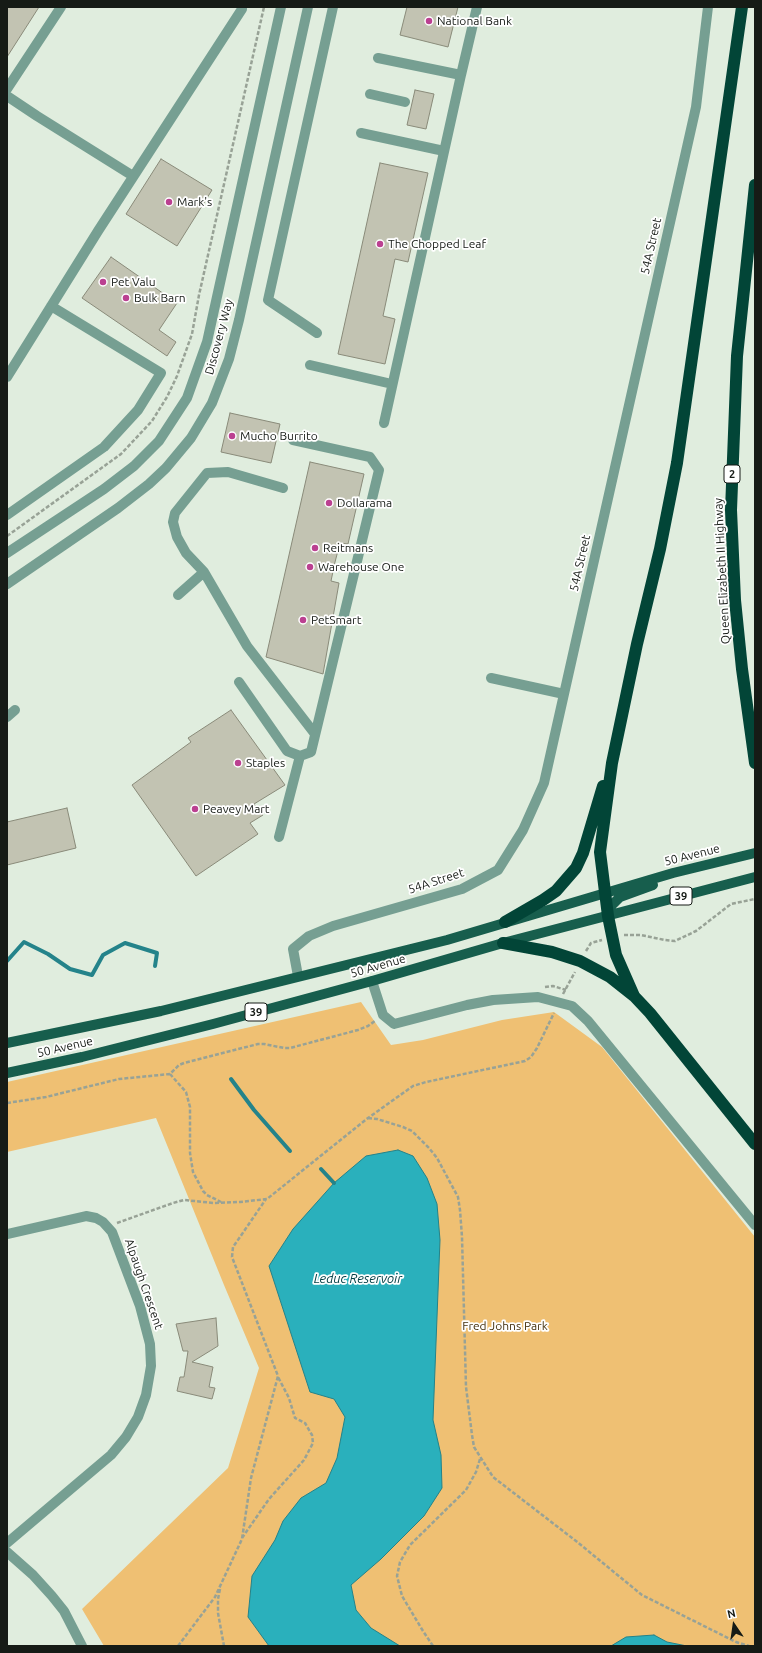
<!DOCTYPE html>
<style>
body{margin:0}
#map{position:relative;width:762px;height:1653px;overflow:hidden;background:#e0edde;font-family:Ubuntu,sans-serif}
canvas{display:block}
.frame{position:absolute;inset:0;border:8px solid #161b16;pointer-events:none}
.north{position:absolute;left:714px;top:1605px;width:40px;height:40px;-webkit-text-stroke:3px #fff;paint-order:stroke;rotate:347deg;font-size:11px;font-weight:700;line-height:16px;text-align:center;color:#161b16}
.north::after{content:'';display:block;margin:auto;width:14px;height:18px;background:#161b16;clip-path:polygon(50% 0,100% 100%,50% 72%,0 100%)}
</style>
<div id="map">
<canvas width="762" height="1653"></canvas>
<div class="frame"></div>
<div class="north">N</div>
</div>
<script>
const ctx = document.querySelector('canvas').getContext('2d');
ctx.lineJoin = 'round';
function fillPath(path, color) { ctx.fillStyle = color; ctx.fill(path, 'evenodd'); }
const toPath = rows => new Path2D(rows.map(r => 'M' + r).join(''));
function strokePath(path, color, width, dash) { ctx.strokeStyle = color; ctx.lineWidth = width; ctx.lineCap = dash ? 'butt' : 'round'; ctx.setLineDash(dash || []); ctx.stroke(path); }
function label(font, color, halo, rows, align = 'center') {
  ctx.font = font + ' Ubuntu,sans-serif'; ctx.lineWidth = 3.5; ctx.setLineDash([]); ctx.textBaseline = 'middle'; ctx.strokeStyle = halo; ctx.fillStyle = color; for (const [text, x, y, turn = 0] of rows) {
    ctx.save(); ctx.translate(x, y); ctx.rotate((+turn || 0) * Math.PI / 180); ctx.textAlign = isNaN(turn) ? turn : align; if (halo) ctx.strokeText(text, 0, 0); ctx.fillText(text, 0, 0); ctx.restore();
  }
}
const green = toPath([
 [361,1002,391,1045,423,1040,502,1020,554,1012,602,1047,755,1237,755,1646,104,1646,82,1609,228,1468,259,1368,224,1285,156,1118,7,1152,7,1082]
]);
const water = toPath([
 [398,1150,413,1156,427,1178,437,1204,440,1240,433,1420,441,1455,442,1488,424,1516,381,1559,351,1585,356,1610,371,1628,400,1646,269,1646,248,1617,252,1576,275,1540,283,1521,301,1498,326,1483,337,1458,345,1417,334,1399,310,1392,269,1266,293,1229,334,1183,366,1156,398,1150],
 [654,1635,667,1642,687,1646,611,1646,626,1637,654,1635]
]);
const stream = toPath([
 [7,961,24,942,48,954,70,969,92,975,103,955,125,943,157,953,155,966],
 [231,1079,254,1110,290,1151],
 [321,1169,334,1183]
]);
const building = toPath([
 [7,7,39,7,7,57,7,7],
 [407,7,458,7,448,47,400,35,407,7],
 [415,90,434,94,426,129,407,125,415,90],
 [161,159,212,190,177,246,126,214,161,159],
 [380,163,428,173,408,262,395,259,383,316,395,319,385,364,338,354,380,163],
 [111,257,177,303,159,330,176,342,167,356,82,298,111,257],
 [230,413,280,424,271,463,221,452,230,413],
 [310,462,364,474,348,544,340,543,335,562,331,581,339,583,323,674,266,657,310,462],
 [231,710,285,785,254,804,263,815,250,823,258,834,196,876,132,785,191,742,188,738,231,710],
 [67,808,76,848,7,865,7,822,67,808],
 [216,1318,218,1346,192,1362,213,1367,209,1387,215,1388,212,1399,177,1391,180,1377,184,1377,188,1351,183,1351,176,1324,216,1318]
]);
const path = toPath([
 [7,536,121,454,152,421,167,397,177,376,192,334,199,295,264,7],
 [624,935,641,935,665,940,675,941,696,931,731,904,755,899],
 [586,951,591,943,602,940],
 [545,987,553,986,566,990],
 [563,994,575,972],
 [170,1074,186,1092,190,1107,190,1153,193,1172,203,1191,207,1195,221,1202],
 [7,1103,46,1097,119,1079,170,1074,179,1065,184,1063,258,1044,264,1044,284,1048,290,1048,358,1030,368,1026,375,1021],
 [368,1118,377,1119,403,1127,412,1131,429,1148,437,1158,458,1197,460,1210,462,1237,466,1387,472,1435,474,1447,493,1477,576,1541,642,1595,736,1642,749,1646],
 [117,1223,173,1203,184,1200,214,1203,240,1202,267,1199,368,1118,413,1086,426,1082,525,1061,531,1057,537,1048,554,1013],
 [242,1538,269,1499,304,1460,313,1443,312,1435,305,1423,295,1418,289,1398,278,1377],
 [220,1589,218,1599,218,1613,224,1646],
 [178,1646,215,1597,242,1539,251,1478,278,1376,232,1257,233,1247,240,1237,266,1199],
 [433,1646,423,1631,402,1596,397,1576,400,1562,410,1545,466,1490,476,1472,480,1459]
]);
const minor = toPath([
 [378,58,461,75,477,7],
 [7,89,61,7],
 [370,94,405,102],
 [7,96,37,116,133,176],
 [361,133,444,151],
 [317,333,268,300,333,7],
 [310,365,392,384],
 [7,377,98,231,242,9,242,7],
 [384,423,461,75],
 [7,515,104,447,138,410,161,373,51,306],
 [7,553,104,489,134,466,159,441,187,398,207,342,281,7],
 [204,572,186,553,177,537,173,522,175,513,207,473,228,472,283,488],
 [7,584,118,508,149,484,166,468,191,438,212,403,229,359,239,320,308,7],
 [178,595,204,572,247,646,315,734],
 [491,678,564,694],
 [239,682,287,751,300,756,311,752,379,470,370,457,293,440],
 [7,717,15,710],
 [279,837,300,756],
 [298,976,293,949,309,936,333,926,462,889,498,870,523,830,544,783,696,107,708,7],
 [372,981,383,1015,394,1024,467,1005,493,1000,538,997,572,1006,588,1021,755,1225],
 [7,1234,86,1216,96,1218,103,1222,112,1232,140,1306,150,1344,151,1366,146,1395,138,1417,126,1437,111,1455,7,1543],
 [7,1552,33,1575,52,1596,64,1611,82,1646]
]);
const major = toPath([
 [608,916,611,906,620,897,653,885],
 [7,1043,161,1011,447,940,673,873,755,853],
 [7,1073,82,1057,213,1024,372,981,503,943,755,877]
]);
const highway = toPath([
 [755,185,737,356,731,510,735,600,742,669,755,763],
 [505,922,543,900,556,891,576,868,583,853,603,786],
 [503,943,552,952,580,961,610,977,634,996,650,1013,755,1144],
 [634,996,616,955,608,916,600,852,612,763,637,644,660,549,677,463,742,7]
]);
const markers = [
 [429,21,4,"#bb4091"],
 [169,202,4,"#bb4091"],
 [380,244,4,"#bb4091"],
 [103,282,4,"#bb4091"],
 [126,298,4,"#bb4091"],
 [232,436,4,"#bb4091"],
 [329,503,4,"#bb4091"],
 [315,548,4,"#bb4091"],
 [310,567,4,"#bb4091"],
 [303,620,4,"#bb4091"],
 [238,763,4,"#bb4091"],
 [195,809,4,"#bb4091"]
];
const shields = [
 [732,474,16],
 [681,896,22],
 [256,1012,22]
];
const shieldNames = [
 ["2",732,474],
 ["39",681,896],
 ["39",256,1012]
];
const poiNames = [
 ["National Bank",437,21],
 ["Mark's",177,202],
 ["The Chopped Leaf",388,244],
 ["Pet Valu",111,282],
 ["Bulk Barn",134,298],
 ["Mucho Burrito",240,436],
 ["Dollarama",337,503],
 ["Reitmans",323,548],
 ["Warehouse One",318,567],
 ["PetSmart",311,620],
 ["Staples",246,763],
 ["Peavey Mart",203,809]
];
const streetNames = [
 ["54A Street",651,246,-77],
 ["Discovery Way",219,337,-75],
 ["54A Street",580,563,-77],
 ["Queen Elizabeth II Highway",722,571,-93],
 ["50 Avenue",692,855,-14],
 ["54A Street",436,881,-18],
 ["50 Avenue",378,966,-16],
 ["50 Avenue",65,1047,-13],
 ["Alpaugh Crescent",144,1284,71]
];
const parkNames = [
 ["Fred Johns Park",505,1326]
];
const waterNames = [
 ["Leduc Reservoir",358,1279]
];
fillPath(green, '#efc073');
fillPath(water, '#2ab0bc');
strokePath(water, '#24838a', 1);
strokePath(stream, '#24838a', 4);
fillPath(building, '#c2c3b2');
strokePath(building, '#898a79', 1);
strokePath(path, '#98a296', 2.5, [4, 2]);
strokePath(minor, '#769f92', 10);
strokePath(major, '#175e4d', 10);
strokePath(highway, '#024537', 12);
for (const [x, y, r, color] of markers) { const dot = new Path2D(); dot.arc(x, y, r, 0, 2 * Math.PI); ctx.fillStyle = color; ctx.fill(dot); strokePath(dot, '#fff', 1.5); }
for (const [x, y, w] of shields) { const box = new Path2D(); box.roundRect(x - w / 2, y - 9, w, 18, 3); ctx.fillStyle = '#fff'; ctx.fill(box); strokePath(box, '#161b16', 1); }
label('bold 11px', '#161b16', null, shieldNames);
label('12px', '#161b16', '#fff', poiNames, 'left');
label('12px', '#161b16', '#fff', streetNames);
label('12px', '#44310f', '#fff', parkNames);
label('italic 13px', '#054046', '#fff', waterNames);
</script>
